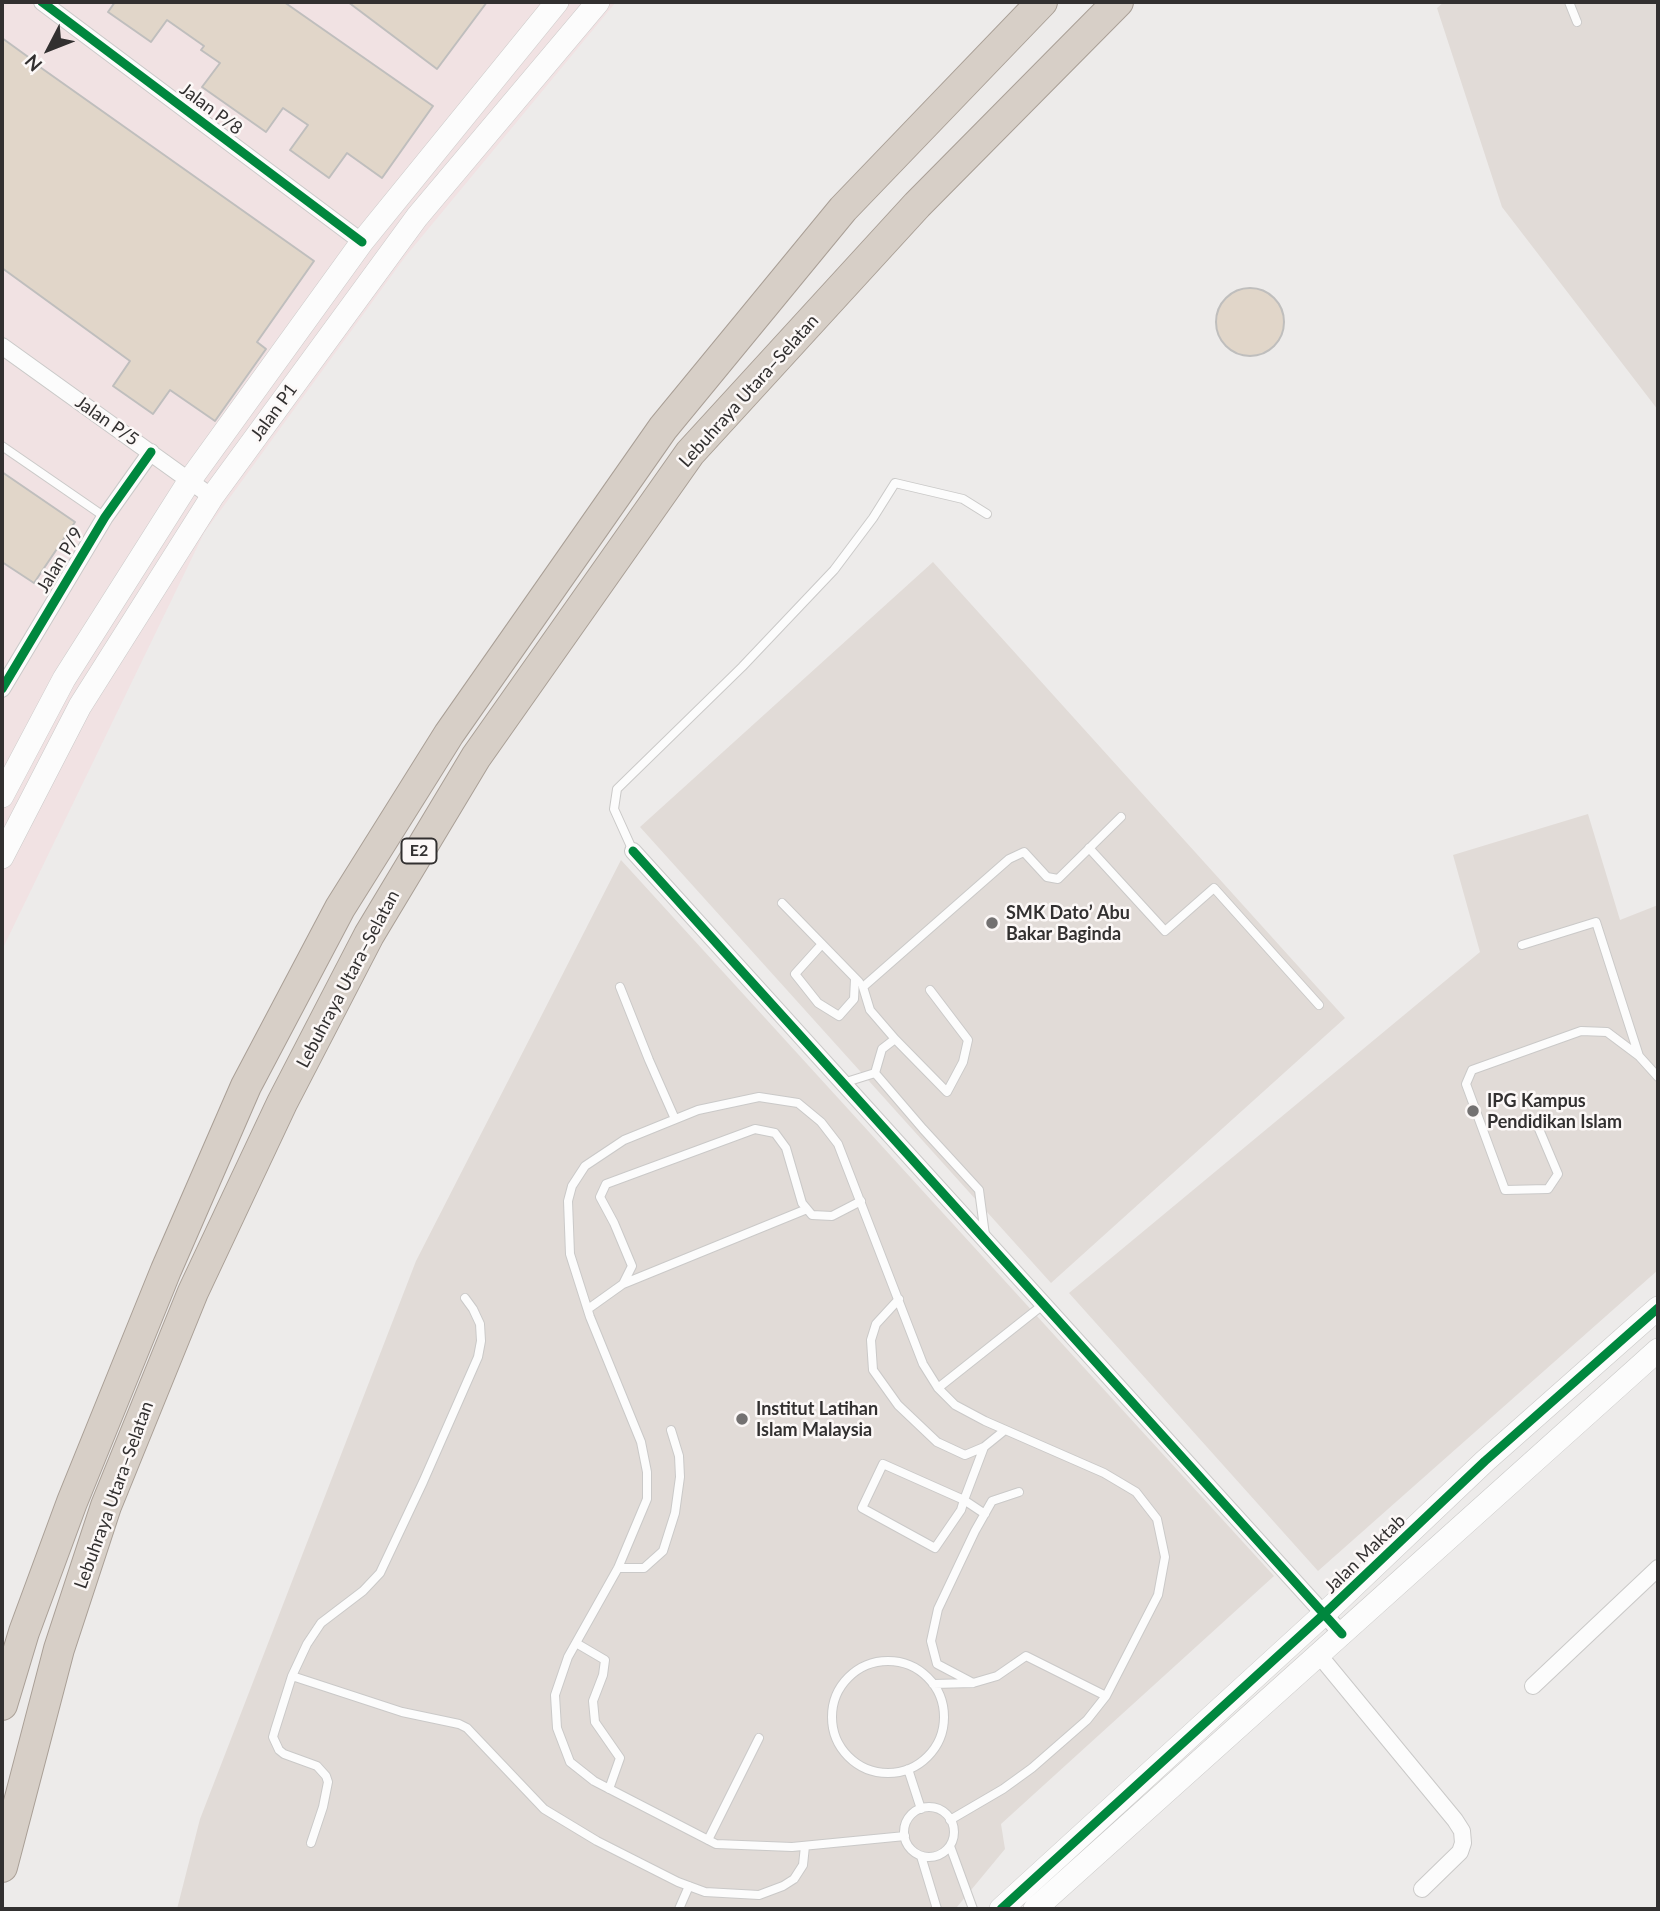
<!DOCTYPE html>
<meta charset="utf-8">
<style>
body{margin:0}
#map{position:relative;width:1660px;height:1911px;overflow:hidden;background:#edebea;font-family:Lato,sans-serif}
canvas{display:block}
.frame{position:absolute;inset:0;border:4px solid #323030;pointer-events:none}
.north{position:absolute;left:14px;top:14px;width:70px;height:70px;-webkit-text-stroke:5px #fcf8f7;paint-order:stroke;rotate:228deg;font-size:19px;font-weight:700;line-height:28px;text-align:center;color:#323030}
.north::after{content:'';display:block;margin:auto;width:24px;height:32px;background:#323030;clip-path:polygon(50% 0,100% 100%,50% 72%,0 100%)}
</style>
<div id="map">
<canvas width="1660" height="1911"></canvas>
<div class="frame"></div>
<div class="north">N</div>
</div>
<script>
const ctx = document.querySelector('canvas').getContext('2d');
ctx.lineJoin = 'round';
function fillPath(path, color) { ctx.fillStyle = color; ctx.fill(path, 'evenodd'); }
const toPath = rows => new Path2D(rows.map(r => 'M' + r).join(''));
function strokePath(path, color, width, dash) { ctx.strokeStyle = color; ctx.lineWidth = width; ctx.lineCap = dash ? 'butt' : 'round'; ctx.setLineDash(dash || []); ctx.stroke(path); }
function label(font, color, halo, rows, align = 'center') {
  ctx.font = font + ' Lato,sans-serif'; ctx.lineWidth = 5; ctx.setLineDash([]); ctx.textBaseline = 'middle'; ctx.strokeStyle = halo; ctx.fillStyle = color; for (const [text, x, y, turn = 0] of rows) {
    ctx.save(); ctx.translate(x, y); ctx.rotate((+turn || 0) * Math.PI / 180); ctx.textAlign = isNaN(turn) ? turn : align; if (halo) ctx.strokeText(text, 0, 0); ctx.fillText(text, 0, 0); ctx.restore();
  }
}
const built = toPath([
 [1444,2,1658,2,1658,410,1502,207,1437,8],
 [933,562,1345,1018,1051,1283,640,827],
 [1588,814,1620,920,1658,905,1658,1270,1318,1571,1069,1293,1480,952,1453,855],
 [621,860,1274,1576,1001,1824,1005,1849,957,1907,953,1909,177,1909,200,1819,416,1261]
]);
const industrial = toPath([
 [2,2,616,2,405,257,204,533,2,950]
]);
const building = toPath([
 [115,2,284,2,433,106,382,178,347,153,329,178,290,150,308,125,283,108,266,132,202,87,220,63,201,50,204,46,167,20,151,42,108,12,115,2],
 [348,2,487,2,437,69,348,2],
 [2,38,31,59,30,60,314,261,257,342,266,349,215,421,170,390,153,414,113,386,130,361,2,268,2,38],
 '1216 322a34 34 0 1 1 68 0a34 34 0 1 1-68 0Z',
 [2,472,75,522,34,583,2,562,2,472]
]);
const lane = toPath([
 [1569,2,1577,22],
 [2,446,105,517],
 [1089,848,1165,931,1214,888,1319,1005],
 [633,851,614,809,617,789,742,667,834,570,873,518,895,483,963,499,987,514],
 [782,903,859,982],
 [822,944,795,974,818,1003,839,1016,854,999,855,979],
 [1522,945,1596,922,1639,1056],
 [620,987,649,1060,675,1119],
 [895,1039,947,1092,963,1062,968,1040,930,990],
 [875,1073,882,1049,895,1039,870,1010,863,987,1009,859,1024,852,1047,877,1058,879,1121,817],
 [843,1083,875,1073,923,1129,979,1190,985,1235],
 [1536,1122,1558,1174,1548,1189,1505,1190,1466,1084,1472,1070,1581,1031,1607,1032,1639,1056,1658,1077],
 [623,1284,807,1209],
 [899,1299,876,1324,871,1340,873,1370,898,1405,937,1442,965,1455,984,1447,1005,1430],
 [588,1309,623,1284,632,1266,614,1223,600,1197,606,1184,755,1129,775,1133,786,1148,802,1203,812,1215,832,1216,861,1201],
 [938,1388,1044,1304],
 [984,1447,964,1500,961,1510,935,1548,862,1508,883,1464,964,1500,985,1514],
 [618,1568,644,1568,663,1551,675,1513,680,1477,679,1456,671,1430],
 [576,1643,605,1660,603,1675,593,1701,595,1722,620,1758,609,1789],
 '832 1717a56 56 0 1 1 112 0a56 56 0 1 1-112 0Z',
 [292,1676,402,1712,459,1724,467,1728,544,1809,597,1841,678,1882,705,1892,759,1895,783,1886,794,1879,803,1865,805,1846],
 [973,1683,937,1664,931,1641,938,1609,975,1531,992,1501,1019,1492],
 [933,1684,973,1683,997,1676,1026,1656,1106,1696],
 [908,1769,921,1809],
 '904 1832a25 25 0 1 1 50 0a25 25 0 1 1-50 0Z',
 [905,1836,792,1847,716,1844,594,1781,570,1762,557,1728,555,1695,568,1657,618,1568,647,1499,647,1472,641,1442,590,1317,570,1254,568,1201,572,1186,585,1166,624,1140,698,1110,759,1097,798,1103,821,1122,838,1144,923,1364,938,1388,955,1405,985,1421,1104,1473,1136,1492,1157,1519,1165,1557,1158,1595,1106,1696,1087,1720,1032,1768,1003,1789,950,1820],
 [708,1840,759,1738],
 [311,1843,323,1807,328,1782,326,1776,317,1766,284,1754,279,1750,273,1737,275,1730,292,1676,307,1644,321,1623,363,1591,380,1573,423,1482,478,1357,481,1341,480,1324,473,1309,465,1298],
 [950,1846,973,1909],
 [921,1856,937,1909],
 [679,1909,689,1886]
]);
const street = toPath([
 [42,2,362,242],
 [2,346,212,497],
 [2,689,105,517,151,452],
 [633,851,1342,1634],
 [1319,1655,1455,1820,1462,1831,1463,1843,1460,1852,1422,1889],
 [1533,1686,1658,1568]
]);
const secondary = toPath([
 [2,796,64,679,190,480,362,242,557,2],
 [2,857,80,706,212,497,417,217,598,2],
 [1001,1909,1324,1614,1485,1461,1658,1308],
 [1035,1909,1658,1350]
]);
const highway = toPath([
 [2,1705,24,1632,72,1502,166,1270,246,1086,340,908,449,734,663,428,843,209,1042,2],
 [2,1867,59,1649,106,1506,193,1292,282,1103,369,935,476,757,690,453,917,205,1118,2]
]);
const cycleway = toPath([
 [42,2,362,242],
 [2,689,105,517,151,452],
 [633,851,1342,1634],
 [1001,1909,1324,1614,1485,1461,1658,1308]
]);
const markers = [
 [992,923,7,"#737171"],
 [1473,1111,7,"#737171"],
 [742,1419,7,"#737171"]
];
const shields = [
 [419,851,35]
];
const shieldNames = [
 ["E2",419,851]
];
const streetNames = [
 ["Jalan P/8",211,109,37],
 ["Lebuhraya Utara–Selatan",749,391,-48],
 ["Jalan P1",274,412,-54],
 ["Jalan P/5",107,421,35],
 ["Jalan P/9",60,560,-59],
 ["Lebuhraya Utara–Selatan",348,979,-62],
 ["Lebuhraya Utara–Selatan",114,1495,-70],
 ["Jalan Maktab",1365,1554,-44]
];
const poiNames = [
 ["SMK Dato’ Abu",1006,913],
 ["Bakar Baginda",1006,934],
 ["IPG Kampus",1487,1101],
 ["Pendidikan Islam",1487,1122],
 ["Institut Latihan",756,1409],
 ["Islam Malaysia",756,1430]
];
fillPath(built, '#e1dbd7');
fillPath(industrial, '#f1e2e3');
fillPath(building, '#e1d6c9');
strokePath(building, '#bfbebd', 2);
strokePath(lane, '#cac9c8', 10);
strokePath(street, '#cac9c8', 18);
strokePath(secondary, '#cac9c8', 24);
strokePath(highway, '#a99f96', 32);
strokePath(lane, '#fcfcfc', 8);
strokePath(street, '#fcfcfc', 16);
strokePath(secondary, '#fcfcfc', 23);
strokePath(highway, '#d7cfc7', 30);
strokePath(cycleway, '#00873e', 9);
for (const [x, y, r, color] of markers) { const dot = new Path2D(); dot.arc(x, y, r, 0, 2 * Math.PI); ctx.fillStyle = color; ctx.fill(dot); strokePath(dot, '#fcf8f7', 2.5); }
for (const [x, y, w] of shields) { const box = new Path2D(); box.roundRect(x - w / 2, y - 12.5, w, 25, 5); ctx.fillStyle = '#fcf8f7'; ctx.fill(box); strokePath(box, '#323030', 2); }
label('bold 16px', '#323030', null, shieldNames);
label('18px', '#323030', '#fcf8f7', streetNames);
label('bold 18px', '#323030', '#fcf8f7', poiNames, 'left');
</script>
